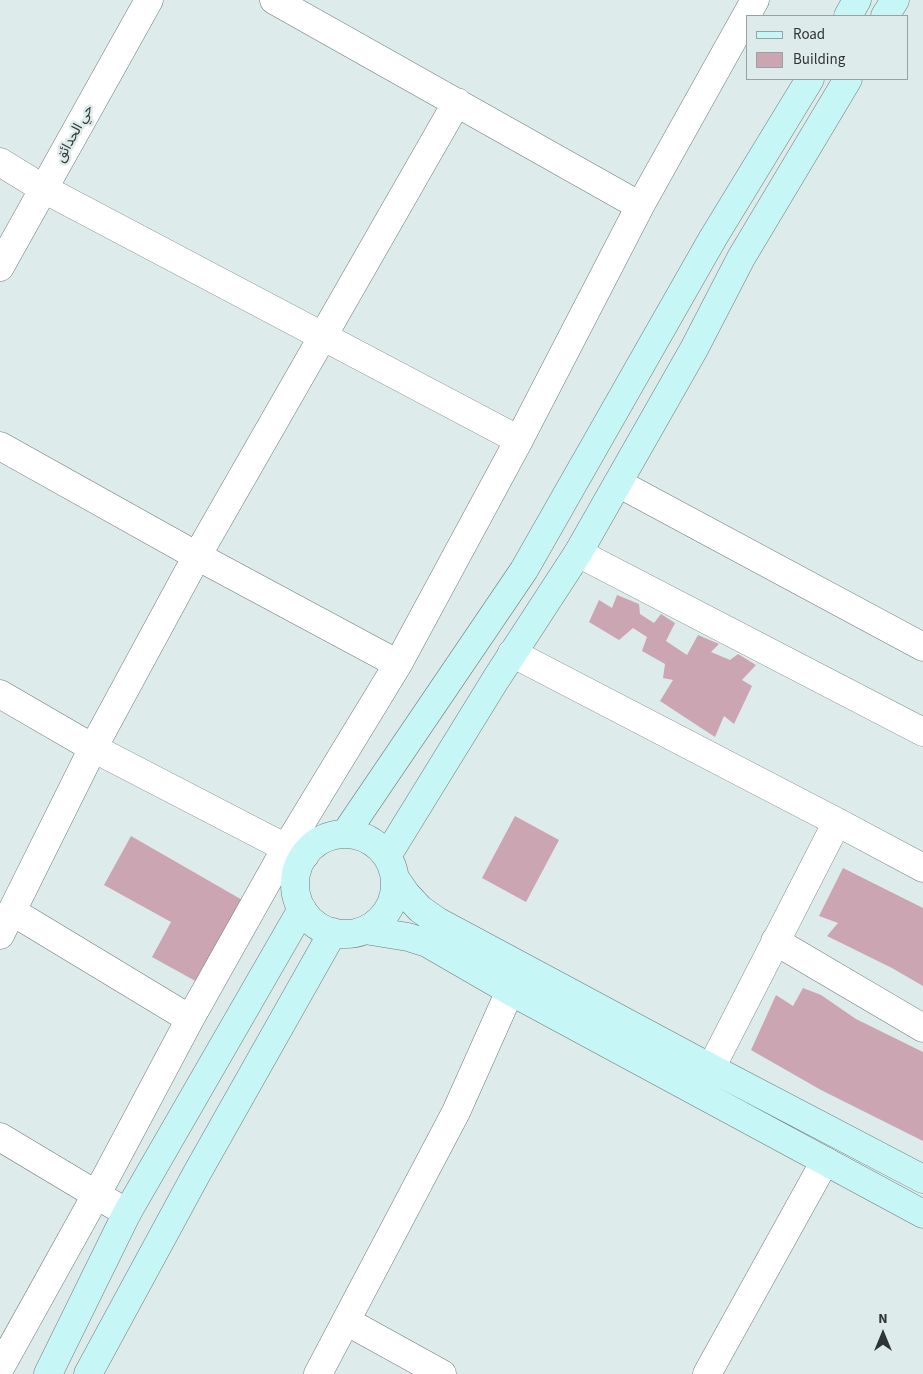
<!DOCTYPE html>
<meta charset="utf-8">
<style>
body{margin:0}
#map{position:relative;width:923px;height:1374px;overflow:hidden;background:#deebeb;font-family:"Source Sans 3",sans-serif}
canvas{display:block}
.legend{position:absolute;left:746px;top:15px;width:162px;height:65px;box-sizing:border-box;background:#deebeb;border:1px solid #98a2a2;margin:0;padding:6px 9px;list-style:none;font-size:15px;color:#2f3434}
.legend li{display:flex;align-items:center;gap:10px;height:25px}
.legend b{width:25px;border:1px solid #98a2a2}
.north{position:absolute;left:858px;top:1309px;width:50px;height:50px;-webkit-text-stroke:4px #deebeb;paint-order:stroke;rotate:0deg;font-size:14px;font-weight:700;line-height:20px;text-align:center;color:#2f3434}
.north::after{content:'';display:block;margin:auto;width:18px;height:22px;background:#2f3434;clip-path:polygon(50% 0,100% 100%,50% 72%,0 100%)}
</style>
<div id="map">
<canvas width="923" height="1374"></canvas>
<ul class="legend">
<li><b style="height:6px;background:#c7f6f6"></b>Road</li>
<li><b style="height:14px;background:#cba5b2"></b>Building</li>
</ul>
<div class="north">N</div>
</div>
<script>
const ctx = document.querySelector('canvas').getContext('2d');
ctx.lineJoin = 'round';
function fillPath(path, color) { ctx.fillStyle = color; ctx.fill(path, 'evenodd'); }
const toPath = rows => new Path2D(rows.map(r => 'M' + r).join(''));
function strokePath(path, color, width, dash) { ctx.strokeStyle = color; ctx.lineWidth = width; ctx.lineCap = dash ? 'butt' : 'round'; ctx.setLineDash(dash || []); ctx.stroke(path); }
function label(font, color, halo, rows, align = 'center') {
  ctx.font = font + ' "Source Sans 3","Noto Sans Arabic",sans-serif'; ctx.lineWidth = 5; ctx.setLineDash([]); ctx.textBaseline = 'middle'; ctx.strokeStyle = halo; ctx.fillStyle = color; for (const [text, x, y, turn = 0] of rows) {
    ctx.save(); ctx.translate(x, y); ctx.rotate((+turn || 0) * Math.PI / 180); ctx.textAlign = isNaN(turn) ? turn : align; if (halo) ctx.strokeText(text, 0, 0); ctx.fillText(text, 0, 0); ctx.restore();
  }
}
const building = toPath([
 [617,595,639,604,640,614,654,623,661,614,675,623,666,641,687,655,698,635,719,644,711,652,730,660,738,654,756,665,742,680,752,686,734,724,724,716,715,737,660,701,673,680,663,678,665,664,642,651,647,637,633,628,619,640,589,622,599,600,612,608],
 [515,816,559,840,526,902,482,878],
 [131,836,244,901,199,983,152,957,171,922,104,885],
 [843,868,923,908,923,986,892,968,827,936,838,923,819,916],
 [803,988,821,995,856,1019,923,1052,923,1141,821,1090,751,1050,776,995,793,1006]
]);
const minor = toPath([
 [274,0,640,206],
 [0,162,44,189,519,440],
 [0,267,149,0],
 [0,446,197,556,398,664],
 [618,483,923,647],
 [578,553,923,732],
 [512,653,837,822,923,868],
 [0,694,93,748,286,848,305,855],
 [13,912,190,1019],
 [0,935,93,748,197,556,457,102],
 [775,941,923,1028],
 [711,1068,837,822],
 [0,1137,127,1213],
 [346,1321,442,1374],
 [0,1368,106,1177,190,1019,286,848,398,664,519,440,640,206,755,0],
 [318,1374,456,1112,510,991],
 [707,1374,825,1161]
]);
const secondary = toPath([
 [848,16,857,0],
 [885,16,895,0],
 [345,834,524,570,713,238,810,79],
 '295 884a50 50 0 1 1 100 0a50 50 0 1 1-100 0Z',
 [387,856,496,679,578,553,694,349,741,258,848,79],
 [395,878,406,894,420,909,437,921,711,1068,923,1179],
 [365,930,408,937,427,943,510,991,923,1214],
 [48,1374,127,1213,302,909],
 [88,1374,197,1173,333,932]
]);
const streetNames = [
 ["حي الحدائق",75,134,-61]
];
fillPath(building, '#cba5b2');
strokePath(minor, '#6f7a7a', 29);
strokePath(secondary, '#6f7a7a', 29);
strokePath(minor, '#fff', 28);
strokePath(secondary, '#c7f6f6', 28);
label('14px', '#2f3434', '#deebeb', streetNames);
</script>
